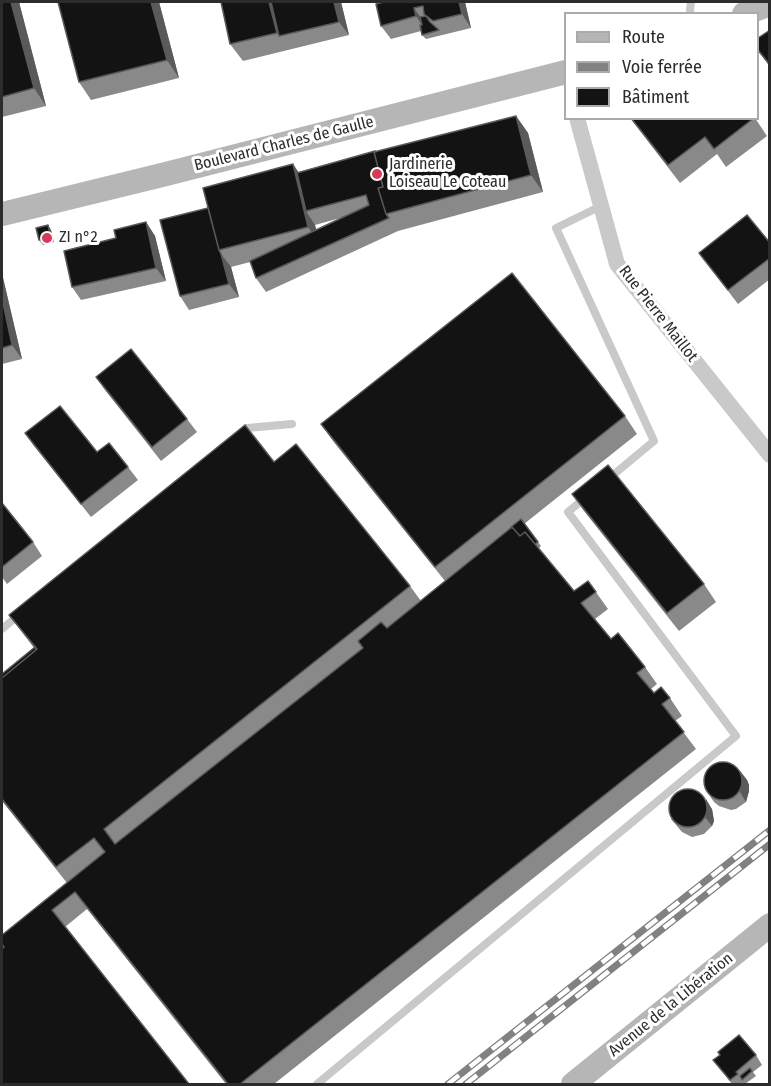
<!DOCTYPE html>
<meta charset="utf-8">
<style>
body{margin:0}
#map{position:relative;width:771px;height:1086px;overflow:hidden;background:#fff;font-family:"Fira Sans Condensed",sans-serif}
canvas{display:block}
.frame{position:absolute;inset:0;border:3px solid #2c2c2c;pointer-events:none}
.legend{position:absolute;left:564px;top:12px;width:195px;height:108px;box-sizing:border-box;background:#fff;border:2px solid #ababab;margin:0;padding:8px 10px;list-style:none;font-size:18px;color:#2c2c2c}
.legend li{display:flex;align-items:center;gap:12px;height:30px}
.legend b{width:30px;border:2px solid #ababab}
</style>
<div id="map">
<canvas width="771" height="1086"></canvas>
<div class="frame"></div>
<ul class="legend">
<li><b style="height:8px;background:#b6b6b6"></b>Route</li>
<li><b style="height:8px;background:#818181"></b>Voie ferrée</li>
<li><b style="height:16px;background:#131313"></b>Bâtiment</li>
</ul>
</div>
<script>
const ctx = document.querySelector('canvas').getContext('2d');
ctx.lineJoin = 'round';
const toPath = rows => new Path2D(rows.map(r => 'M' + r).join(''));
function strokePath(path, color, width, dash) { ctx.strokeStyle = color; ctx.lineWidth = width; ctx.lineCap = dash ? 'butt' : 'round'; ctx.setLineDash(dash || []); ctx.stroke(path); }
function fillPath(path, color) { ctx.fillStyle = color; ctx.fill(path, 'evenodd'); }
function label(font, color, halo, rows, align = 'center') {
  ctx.font = font + ' "Fira Sans Condensed",sans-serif'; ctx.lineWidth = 6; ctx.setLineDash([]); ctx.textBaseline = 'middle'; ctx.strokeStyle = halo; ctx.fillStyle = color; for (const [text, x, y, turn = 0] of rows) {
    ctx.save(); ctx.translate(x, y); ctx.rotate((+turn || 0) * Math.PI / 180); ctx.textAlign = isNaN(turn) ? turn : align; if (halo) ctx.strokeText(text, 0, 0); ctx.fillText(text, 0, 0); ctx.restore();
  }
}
const lane = toPath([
 [691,14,690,10,691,2],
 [601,206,556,228,654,441,607,480],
 [239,435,247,428,292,424],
 [2,629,20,614],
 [317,1084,736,736,568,512,586,497]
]);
const street = toPath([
 [577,118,617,264,770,455]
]);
const secondary = toPath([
 [744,14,770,4],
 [2,214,162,175,566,72],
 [573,1084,770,925]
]);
const rail = toPath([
 [448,1084,770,830],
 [466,1084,770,844]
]);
const wall = toPath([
 [2,2,19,2,46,106,2,117],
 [159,2,179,78,91,100,79,82],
 [341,2,349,35,243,61,230,44],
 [384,2,465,2,471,28,426,39,422,35,421,31,391,39,381,26],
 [770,30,770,67,758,51,758,38],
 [516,116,528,133,543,192,398,231,266,292,256,278,250,262,231,267,239,297,189,310,180,296,208,208,293,164,298,172],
 [344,217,316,230,315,225],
 [630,118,755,118,767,136,726,167,717,154,680,183],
 [146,222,155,236,166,281,81,300,72,287,116,238],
 [48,225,51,230,54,242,43,245,39,240],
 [770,243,770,279,738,304,699,253],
 [2,273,22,359,2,364],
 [96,377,187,419,197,432,161,461,105,390],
 [625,416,637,434,524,524,541,546,539,548,574,591,588,581,608,609,595,619,611,639,645,667,657,684,651,689,654,693,670,698,682,716,675,721,696,749,274,1084,226,1084,87,909,65,927,4,948,2,944,67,883,2,801,2,674,34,648,9,615,274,462,410,586,421,601,445,581,333,441,321,424],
 [25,433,97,452,128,467,138,480,91,517,34,446],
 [572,494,704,584,716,602,679,631,584,511],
 [2,503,33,542,42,556,7,584,2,577],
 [740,771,747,780,749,785,749,791,746,802,736,809,731,810,719,806,714,802,708,793],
 [712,809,714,821,712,826,704,834,692,837,682,832,671,819],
 [756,1055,762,1065,753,1072,756,1076,745,1084,744,1083,742,1084,732,1084,713,1060]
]);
const shadedWall = toPath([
 [11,2,19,2,46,106,34,88],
 [151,2,159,2,179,78,167,60],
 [269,2,277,2,279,36,277,33],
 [334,2,341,2,349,35,339,22],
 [459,2,465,2,471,28,462,14],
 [414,8,423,21,425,30,416,16],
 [516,116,528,133,543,192,531,175],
 [293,164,305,182,306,211,315,225,320,244,308,227],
 [146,222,155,236,166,281,156,268],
 [48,225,51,230,54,242,51,238],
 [221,254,231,267,239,297,229,284],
 [2,273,2,274,22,359,12,345,2,298],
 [740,771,747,780,749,785,749,791,746,802,740,792],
 [706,799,712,809,714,821,712,826,705,817]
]);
const building = toPath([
 [2,2,11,2,34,88,2,97,2,2],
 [58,2,151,2,167,60,79,82,58,2],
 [221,2,269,2,277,33,230,44,221,2],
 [271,2,334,2,339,22,279,36,271,2],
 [384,2,459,2,462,14,433,21,424,14,423,6,414,8,416,16,381,26,376,4,384,2],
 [426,16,430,22,439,30,422,35,420,25,422,25,420,17,426,16],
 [770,30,770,65,758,50,758,38,770,30],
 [516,116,531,175,386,214,378,188,383,187,374,152,516,116],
 [631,118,754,118,714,149,705,137,668,165,631,118],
 [375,151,376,152,374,152,383,187,378,188,386,214,389,218,256,278,250,261,369,205,366,195,306,211,297,173,375,151],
 [293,164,308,227,219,250,203,188,293,164],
 [208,208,219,250,221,254,229,284,180,296,160,220,208,208],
 [747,215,770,243,770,258,728,290,699,253,747,215],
 [146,222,156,268,72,287,64,251,116,238,114,230,146,222],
 [48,225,51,238,39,240,36,228,48,225],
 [512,273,625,416,435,567,321,424,512,273],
 [2,298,12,345,2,348,2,298],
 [131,349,187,419,152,447,96,377,131,349],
 [60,406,97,452,109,443,128,467,81,504,25,433,60,406],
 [245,425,274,462,296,444,410,586,104,829,115,844,363,648,358,641,381,622,387,628,512,527,520,536,525,532,574,591,588,581,596,592,581,603,611,639,618,633,645,667,637,673,654,693,661,687,670,698,662,704,684,732,240,1084,228,1084,75,892,52,910,189,1084,2,1084,2,949,4,947,2,944,2,935,105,852,94,838,56,867,2,799,2,678,37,649,9,615,245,425],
 [608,465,704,584,667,613,572,494,608,465],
 [2,503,33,542,2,567,2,503],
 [521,519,538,542,535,544,525,532,520,536,512,527,512,528,511,527,521,519],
 [35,647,36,650,2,678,2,674,35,647],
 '704 781a19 19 0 1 1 38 0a19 19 0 1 1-38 0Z',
 '669 808a19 19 0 1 1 38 0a19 19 0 1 1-38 0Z',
 [739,1035,756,1055,736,1072,738,1074,730,1080,713,1060,720,1055,718,1052,739,1035],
 [750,1068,752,1071,742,1080,740,1076,750,1068]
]);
const markers = [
 [377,174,6,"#d93859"],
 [47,238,6,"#d93859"]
];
const streetNames = [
 ["Boulevard Charles de Gaulle",284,144,-14],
 ["Rue Pierre Maillot",658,314,52],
 ["Avenue de la Libération",671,1005,-39]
];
const poiNames = [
 ["Jardinerie",389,165],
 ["Loiseau Le Coteau",389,183],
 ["ZI n°2",59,238]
];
strokePath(lane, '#c9c9c9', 8);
strokePath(street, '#c9c9c9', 16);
strokePath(secondary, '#b6b6b6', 24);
strokePath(rail, '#818181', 7);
strokePath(rail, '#fff', 4.5, [14]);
fillPath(wall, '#898989');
fillPath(shadedWall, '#5a5a5a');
fillPath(building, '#131313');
strokePath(building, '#5a5a5a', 1.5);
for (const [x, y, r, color] of markers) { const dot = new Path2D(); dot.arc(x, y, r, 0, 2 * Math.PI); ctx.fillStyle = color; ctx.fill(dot); strokePath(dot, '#fff', 2); }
label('16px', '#2c2c2c', '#fff', streetNames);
label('16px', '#2c2c2c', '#fff', poiNames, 'left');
</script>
